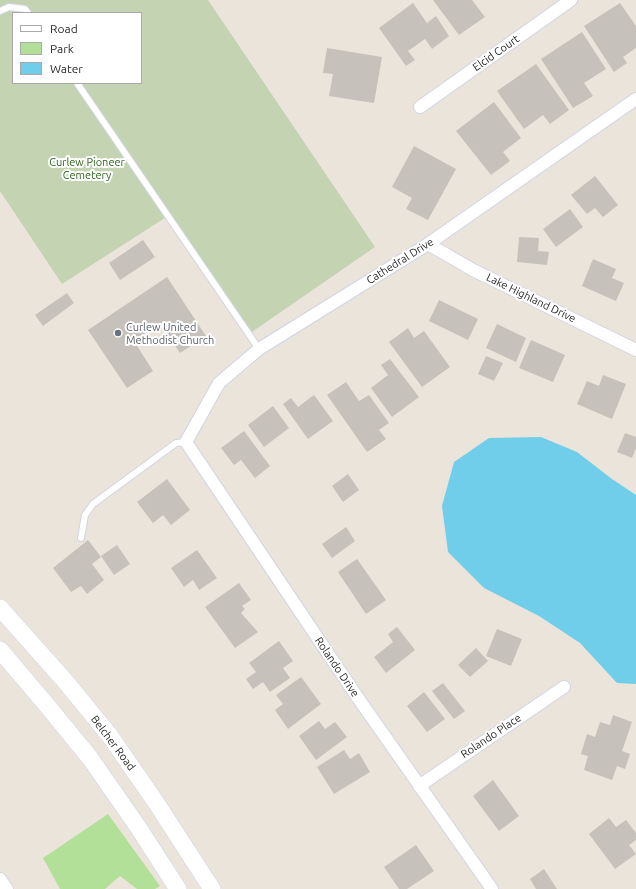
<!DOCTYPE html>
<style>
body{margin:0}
#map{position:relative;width:636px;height:889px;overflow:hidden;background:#ebe4db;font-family:Ubuntu,sans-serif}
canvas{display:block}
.legend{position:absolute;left:12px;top:12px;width:130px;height:72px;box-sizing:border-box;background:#fff;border:1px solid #a9a9a9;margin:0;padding:5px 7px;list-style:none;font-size:12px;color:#292929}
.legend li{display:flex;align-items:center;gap:8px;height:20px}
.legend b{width:20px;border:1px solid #a9a9a9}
</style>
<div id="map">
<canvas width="636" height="889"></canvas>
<ul class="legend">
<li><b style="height:5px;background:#fff"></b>Road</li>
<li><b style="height:11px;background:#b3e099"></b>Park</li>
<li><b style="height:11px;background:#70ceeb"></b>Water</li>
</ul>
</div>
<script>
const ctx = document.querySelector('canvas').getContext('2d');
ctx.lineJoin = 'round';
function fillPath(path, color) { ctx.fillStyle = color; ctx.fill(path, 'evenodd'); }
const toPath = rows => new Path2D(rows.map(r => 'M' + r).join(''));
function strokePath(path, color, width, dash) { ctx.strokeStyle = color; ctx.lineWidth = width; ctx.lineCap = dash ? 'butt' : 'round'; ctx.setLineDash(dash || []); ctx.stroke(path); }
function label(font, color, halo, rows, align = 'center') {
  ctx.font = font + ' Ubuntu,sans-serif'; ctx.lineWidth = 4; ctx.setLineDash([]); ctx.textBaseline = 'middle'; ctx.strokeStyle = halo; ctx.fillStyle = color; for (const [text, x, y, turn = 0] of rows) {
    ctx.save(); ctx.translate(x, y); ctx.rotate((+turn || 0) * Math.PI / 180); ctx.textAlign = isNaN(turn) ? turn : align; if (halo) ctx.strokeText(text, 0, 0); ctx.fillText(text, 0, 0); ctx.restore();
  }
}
const green = toPath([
 [108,814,160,886,155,889,137,889,120,876,105,889,60,889,43,858]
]);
const cemetery = toPath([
 [0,0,208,0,375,247,249,334,168,216,62,284,0,191],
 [13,13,141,13,141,83,13,83]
]);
const water = toPath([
 [541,437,577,452,612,479,636,495,636,684,617,683,580,643,539,616,484,588,448,552,442,506,454,462,489,438]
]);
const building = toPath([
 [433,0,472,0,485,17,459,35],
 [413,3,427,23,436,16,449,36,432,49,425,39,408,51,415,60,406,66,379,28],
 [620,3,636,26,636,48,623,57,627,63,614,72,584,26],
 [582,32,606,69,584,83,593,96,573,108,541,59],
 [327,48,382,57,374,103,329,96,333,74,323,73],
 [536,64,569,110,550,124,543,115,524,129,497,91],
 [494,102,521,138,503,152,510,161,491,175,456,131],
 [414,146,456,169,428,220,406,209,412,198,392,187],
 [595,176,618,205,603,217,595,208,587,214,571,195],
 [570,209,583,227,556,247,543,229],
 [519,237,539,238,538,251,549,252,547,265,517,262],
 [143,240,155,257,120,280,109,263],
 [593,259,616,269,612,278,624,283,616,301,582,286],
 [167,277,206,336,180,353,160,324,134,341,153,371,127,388,88,330],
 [67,293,74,303,43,326,35,315],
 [439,300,478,319,468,340,429,321],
 [497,324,526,338,516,362,486,348],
 [408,328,414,338,424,331,450,367,422,387,389,342],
 [531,340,565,355,553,382,519,368],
 [486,356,503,363,494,381,478,374],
 [390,359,419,397,392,417,371,388,388,375,381,365],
 [603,375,626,384,612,419,577,404,587,381,599,386],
 [346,382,359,401,369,395,389,423,379,430,386,439,367,452,327,395],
 [314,395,333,421,308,439,283,404,291,398,298,407],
 [273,406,289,428,264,447,248,425],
 [244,431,270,466,255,478,241,460,234,465,221,448],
 [625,433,636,437,636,448,632,458,617,452],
 [348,474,359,490,343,502,332,486],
 [167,479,190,510,171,525,163,515,153,523,137,502],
 [346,527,355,541,332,558,322,544],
 [88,540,101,557,92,564,104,580,87,594,81,586,71,592,53,568],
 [117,545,130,564,114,575,101,556],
 [197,550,217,578,199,590,193,580,184,587,171,568],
 [357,559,386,600,366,614,338,572],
 [239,583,251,600,242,606,245,609,241,613,258,632,235,648,205,607],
 [397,627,415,650,386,673,374,657,393,642,388,634],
 [497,629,522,639,511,666,486,656],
 [279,641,293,661,283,668,290,678,270,692,263,682,253,689,246,679,256,672,249,663],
 [476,648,488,661,470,677,458,665],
 [301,677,321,704,288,729,275,710,283,704,276,695],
 [443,683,465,711,454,719,432,691],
 [424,692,445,719,427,732,407,706],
 [613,715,632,722,622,751,630,754,625,769,617,766,612,780,584,770,588,756,581,754,587,734,595,737,600,722,610,725],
 [319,721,325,729,335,722,347,737,316,760,299,736],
 [344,750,350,759,359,753,370,772,334,794,317,767],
 [493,780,519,816,499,831,473,796],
 [609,818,616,827,626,820,636,833,636,840,629,845,636,854,615,869,589,834],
 [416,845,434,871,407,889,399,889,384,867],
 [544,869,557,889,536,889,530,879]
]);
const service = toPath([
 [0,11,9,7,25,9,28,13],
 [77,83,259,349],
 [81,538,85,515,93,504,176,443,186,442]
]);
const minor = toPath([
 [420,107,571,0],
 [428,244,473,270,636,350],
 [419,786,564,687],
 [0,879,7,889],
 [492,889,358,698,186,442,219,383,259,349,428,244,636,99]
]);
const secondary = toPath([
 [0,608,65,681,110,736,157,804,212,889],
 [0,650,45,703,90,758,138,827,178,889]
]);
const markers = [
 [118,333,4,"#6b7280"]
];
const streetNames = [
 ["Elcid Court",496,53,-35],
 ["Cathedral Drive",400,261,-32],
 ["Lake Highland Drive",531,298,26],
 ["Rolando Drive",337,667,56],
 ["Rolando Place",491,736,-34],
 ["Belcher Road",113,743,53]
];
const parkNames = [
 ["Curlew Pioneer",87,162],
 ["Cemetery",87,175]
];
const worshipNames = [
 ["Curlew United",126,327],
 ["Methodist Church",126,340]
];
fillPath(green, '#b3e099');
fillPath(cemetery, '#c4d4b3');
fillPath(water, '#70ceeb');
fillPath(building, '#c6c1bb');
strokePath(service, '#d0d4e2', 8);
strokePath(minor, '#d0d4e2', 14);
strokePath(secondary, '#d0d4e2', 18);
strokePath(service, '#fff', 6);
strokePath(minor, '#fff', 12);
strokePath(secondary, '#fff', 17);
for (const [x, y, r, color] of markers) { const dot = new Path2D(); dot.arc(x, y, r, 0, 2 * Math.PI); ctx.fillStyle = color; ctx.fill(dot); strokePath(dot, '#fff', 1.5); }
label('11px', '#292929', '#fff', streetNames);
label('11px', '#2d641b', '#fff', parkNames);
label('11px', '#5b616d', '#fff', worshipNames, 'left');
</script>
